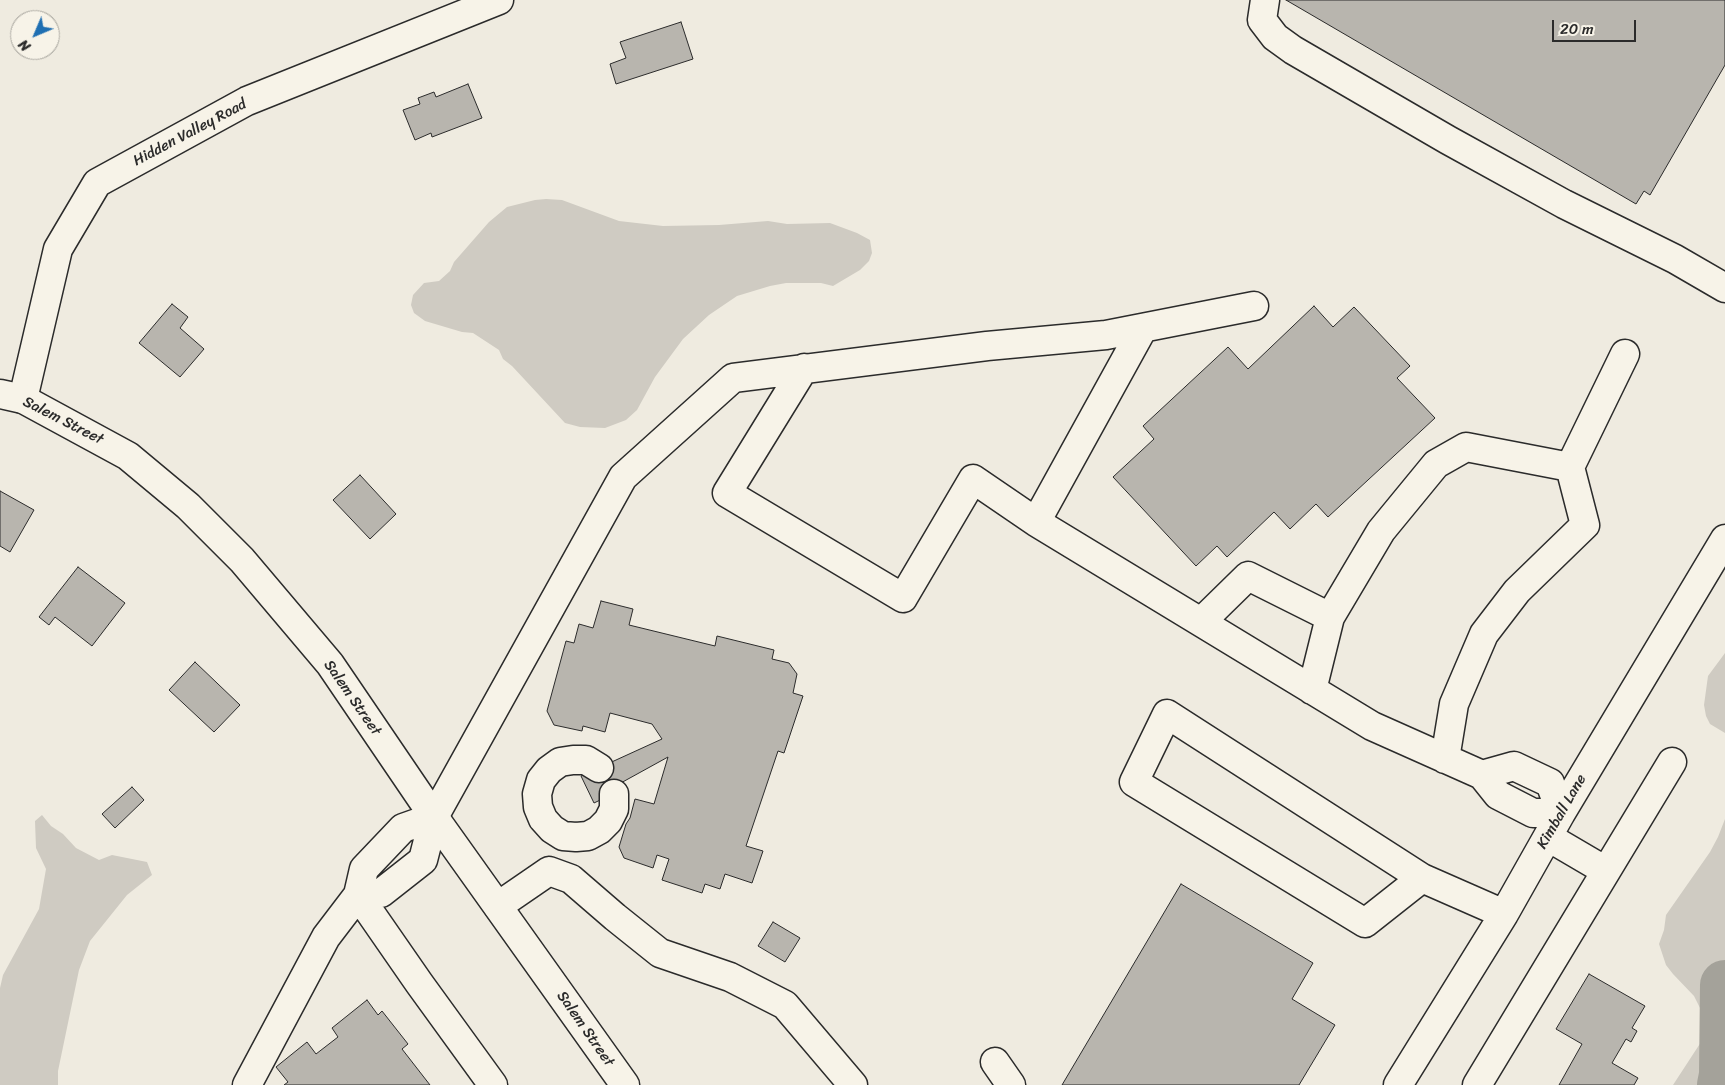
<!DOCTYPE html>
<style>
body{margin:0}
#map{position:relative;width:1725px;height:1085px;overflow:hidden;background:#efebe0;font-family:Sriracha,sans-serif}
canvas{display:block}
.north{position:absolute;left:10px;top:10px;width:50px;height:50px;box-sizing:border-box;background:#f7f3e8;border:1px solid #a5a39c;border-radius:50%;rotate:225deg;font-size:14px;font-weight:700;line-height:20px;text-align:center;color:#2b2b2b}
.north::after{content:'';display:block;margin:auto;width:18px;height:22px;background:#1f6fb2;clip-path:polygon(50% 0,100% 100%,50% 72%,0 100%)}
.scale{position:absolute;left:1552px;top:20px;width:84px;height:22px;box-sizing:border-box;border:2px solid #2b2b2b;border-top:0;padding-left:6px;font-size:15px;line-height:18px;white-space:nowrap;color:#2b2b2b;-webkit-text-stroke:4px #f7f3e8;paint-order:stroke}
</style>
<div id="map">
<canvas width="1725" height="1085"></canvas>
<div class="north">N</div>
<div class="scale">20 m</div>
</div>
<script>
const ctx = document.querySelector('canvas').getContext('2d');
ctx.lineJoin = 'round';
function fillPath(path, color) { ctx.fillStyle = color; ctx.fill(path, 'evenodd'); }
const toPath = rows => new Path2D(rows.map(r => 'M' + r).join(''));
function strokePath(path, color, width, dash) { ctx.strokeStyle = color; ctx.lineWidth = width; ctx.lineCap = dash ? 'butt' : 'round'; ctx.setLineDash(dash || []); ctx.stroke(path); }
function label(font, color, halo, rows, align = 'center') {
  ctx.font = font + ' Sriracha,sans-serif'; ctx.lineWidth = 4.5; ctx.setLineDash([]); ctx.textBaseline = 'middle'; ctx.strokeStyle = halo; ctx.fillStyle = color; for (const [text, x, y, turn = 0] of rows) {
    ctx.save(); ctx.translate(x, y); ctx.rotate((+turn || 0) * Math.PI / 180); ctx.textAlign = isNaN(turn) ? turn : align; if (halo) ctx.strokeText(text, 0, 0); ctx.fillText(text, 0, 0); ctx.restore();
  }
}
const green = toPath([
 [546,199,562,200,619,221,663,226,719,225,768,221,787,224,830,223,857,233,870,240,872,253,869,261,860,270,833,286,821,283,786,283,770,286,737,296,709,315,683,339,655,377,637,410,626,420,605,428,580,427,565,423,512,366,503,359,499,350,473,333,462,332,425,321,414,313,411,305,413,295,424,283,439,281,450,271,454,262,489,222,507,207,535,200],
 [1725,653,1725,733,1710,724,1706,716,1704,705,1708,676],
 [42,815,51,826,63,834,76,848,99,860,112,855,147,862,152,875,127,895,90,941,79,970,58,1071,58,1085,0,1085,0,988,3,975,39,909,46,869,36,848,35,821],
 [1725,819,1725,1085,1673,1085,1703,1039,1703,1014,1694,996,1673,974,1666,965,1659,944,1664,930,1666,915,1710,852,1718,837]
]);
const river = toPath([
 [1722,1085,1724,1075,1725,985]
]);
const building = toPath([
 [1286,0,1725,0,1725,65,1650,195,1644,191,1636,204,1286,0],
 [681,22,693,59,616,84,610,64,626,58,620,42,681,22],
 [468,84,482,118,432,137,431,133,415,140,403,110,420,104,418,98,434,92,436,97,468,84],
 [172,304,188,317,180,328,204,349,180,377,139,343,172,304],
 [1314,306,1333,327,1354,307,1410,366,1397,378,1435,418,1328,517,1316,504,1290,529,1274,512,1227,557,1217,546,1196,566,1113,477,1154,439,1143,426,1228,347,1248,369,1314,306],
 [360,475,396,514,370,539,333,500,360,475],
 [0,491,34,510,10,552,0,546,0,491],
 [78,567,125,603,92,646,55,617,49,625,39,617,78,567],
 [601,601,633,609,629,625,715,646,717,636,774,650,772,659,789,663,797,674,793,693,803,696,784,753,778,751,746,846,763,851,752,883,725,874,720,889,705,884,702,893,662,880,669,859,657,855,653,868,624,858,619,847,626,824,630,818,635,799,654,804,668,757,619,784,621,790,594,803,581,776,662,739,652,724,610,713,605,732,583,726,582,731,554,725,547,711,566,641,574,643,579,624,593,628,601,601],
 [195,662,240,705,214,732,169,690,195,662],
 [132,787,144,800,115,828,102,814,132,787],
 [1181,884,1313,963,1292,999,1335,1025,1299,1085,1062,1085,1181,884],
 [773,922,800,938,785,962,758,946,773,922],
 [1589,974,1645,1006,1632,1028,1637,1031,1631,1042,1626,1039,1612,1063,1638,1078,1634,1085,1559,1085,1582,1044,1556,1029,1589,974],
 [367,1000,378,1015,382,1011,408,1044,402,1049,430,1085,284,1085,288,1082,276,1067,307,1042,316,1054,338,1037,332,1028,367,1000]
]);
const minor = toPath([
 [1265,0,1262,20,1275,37,1293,50,1448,140,1564,204,1675,259,1725,288],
 [1143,328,1036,522,1372,726,1482,775,1498,795,1533,813,1561,813,1550,783,1514,766,1482,775],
 [804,368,727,493,903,598,973,479,1036,522],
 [23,399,58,249,97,183,247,101,499,0],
 [1330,617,1381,531,1436,464,1466,447,1570,467,1625,354],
 [1201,622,1248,576,1330,617,1312,690],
 [1445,759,1454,704,1484,634,1517,591,1585,525,1570,467],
 [599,768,586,760,573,760,560,762,549,770,541,780,537,794,538,807,543,819,552,829,563,836,576,837,588,836,599,830,608,821,614,809,614,794],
 [1548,837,1606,871],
 [1422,878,1365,923,1134,782,1167,714,1422,878,1504,914],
 [358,895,381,893,423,860,434,817,623,477,733,378,987,346,1106,335,1254,306],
 [358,895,419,983,493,1085],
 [498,906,549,871,571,879,615,917,660,953,730,977,785,1005,853,1085],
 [995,1062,1011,1085],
 [247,1085,326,937,358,895,364,869,403,828,434,817],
 [1398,1085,1504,914,1561,813,1725,539],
 [1477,1085,1672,762]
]);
const major = toPath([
 [0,394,23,399,128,456,188,506,242,560,330,664,434,817,625,1085]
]);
const streetNames = [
 ["Hidden Valley Road",190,133,-28],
 ["Salem Street",63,421,27],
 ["Salem Street",352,698,55],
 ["Kimball Lane",1562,812,-60],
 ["Salem Street",585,1029,55]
];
fillPath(green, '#cfcbc2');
strokePath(river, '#a4a29a', 50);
fillPath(building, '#b8b5ae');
strokePath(building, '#2b2b2b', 1);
strokePath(minor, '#2b2b2b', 31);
strokePath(major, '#2b2b2b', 31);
strokePath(minor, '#f7f3e8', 28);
strokePath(major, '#f7f3e8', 28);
label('15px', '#2b2b2b', '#f7f3e8', streetNames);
</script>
